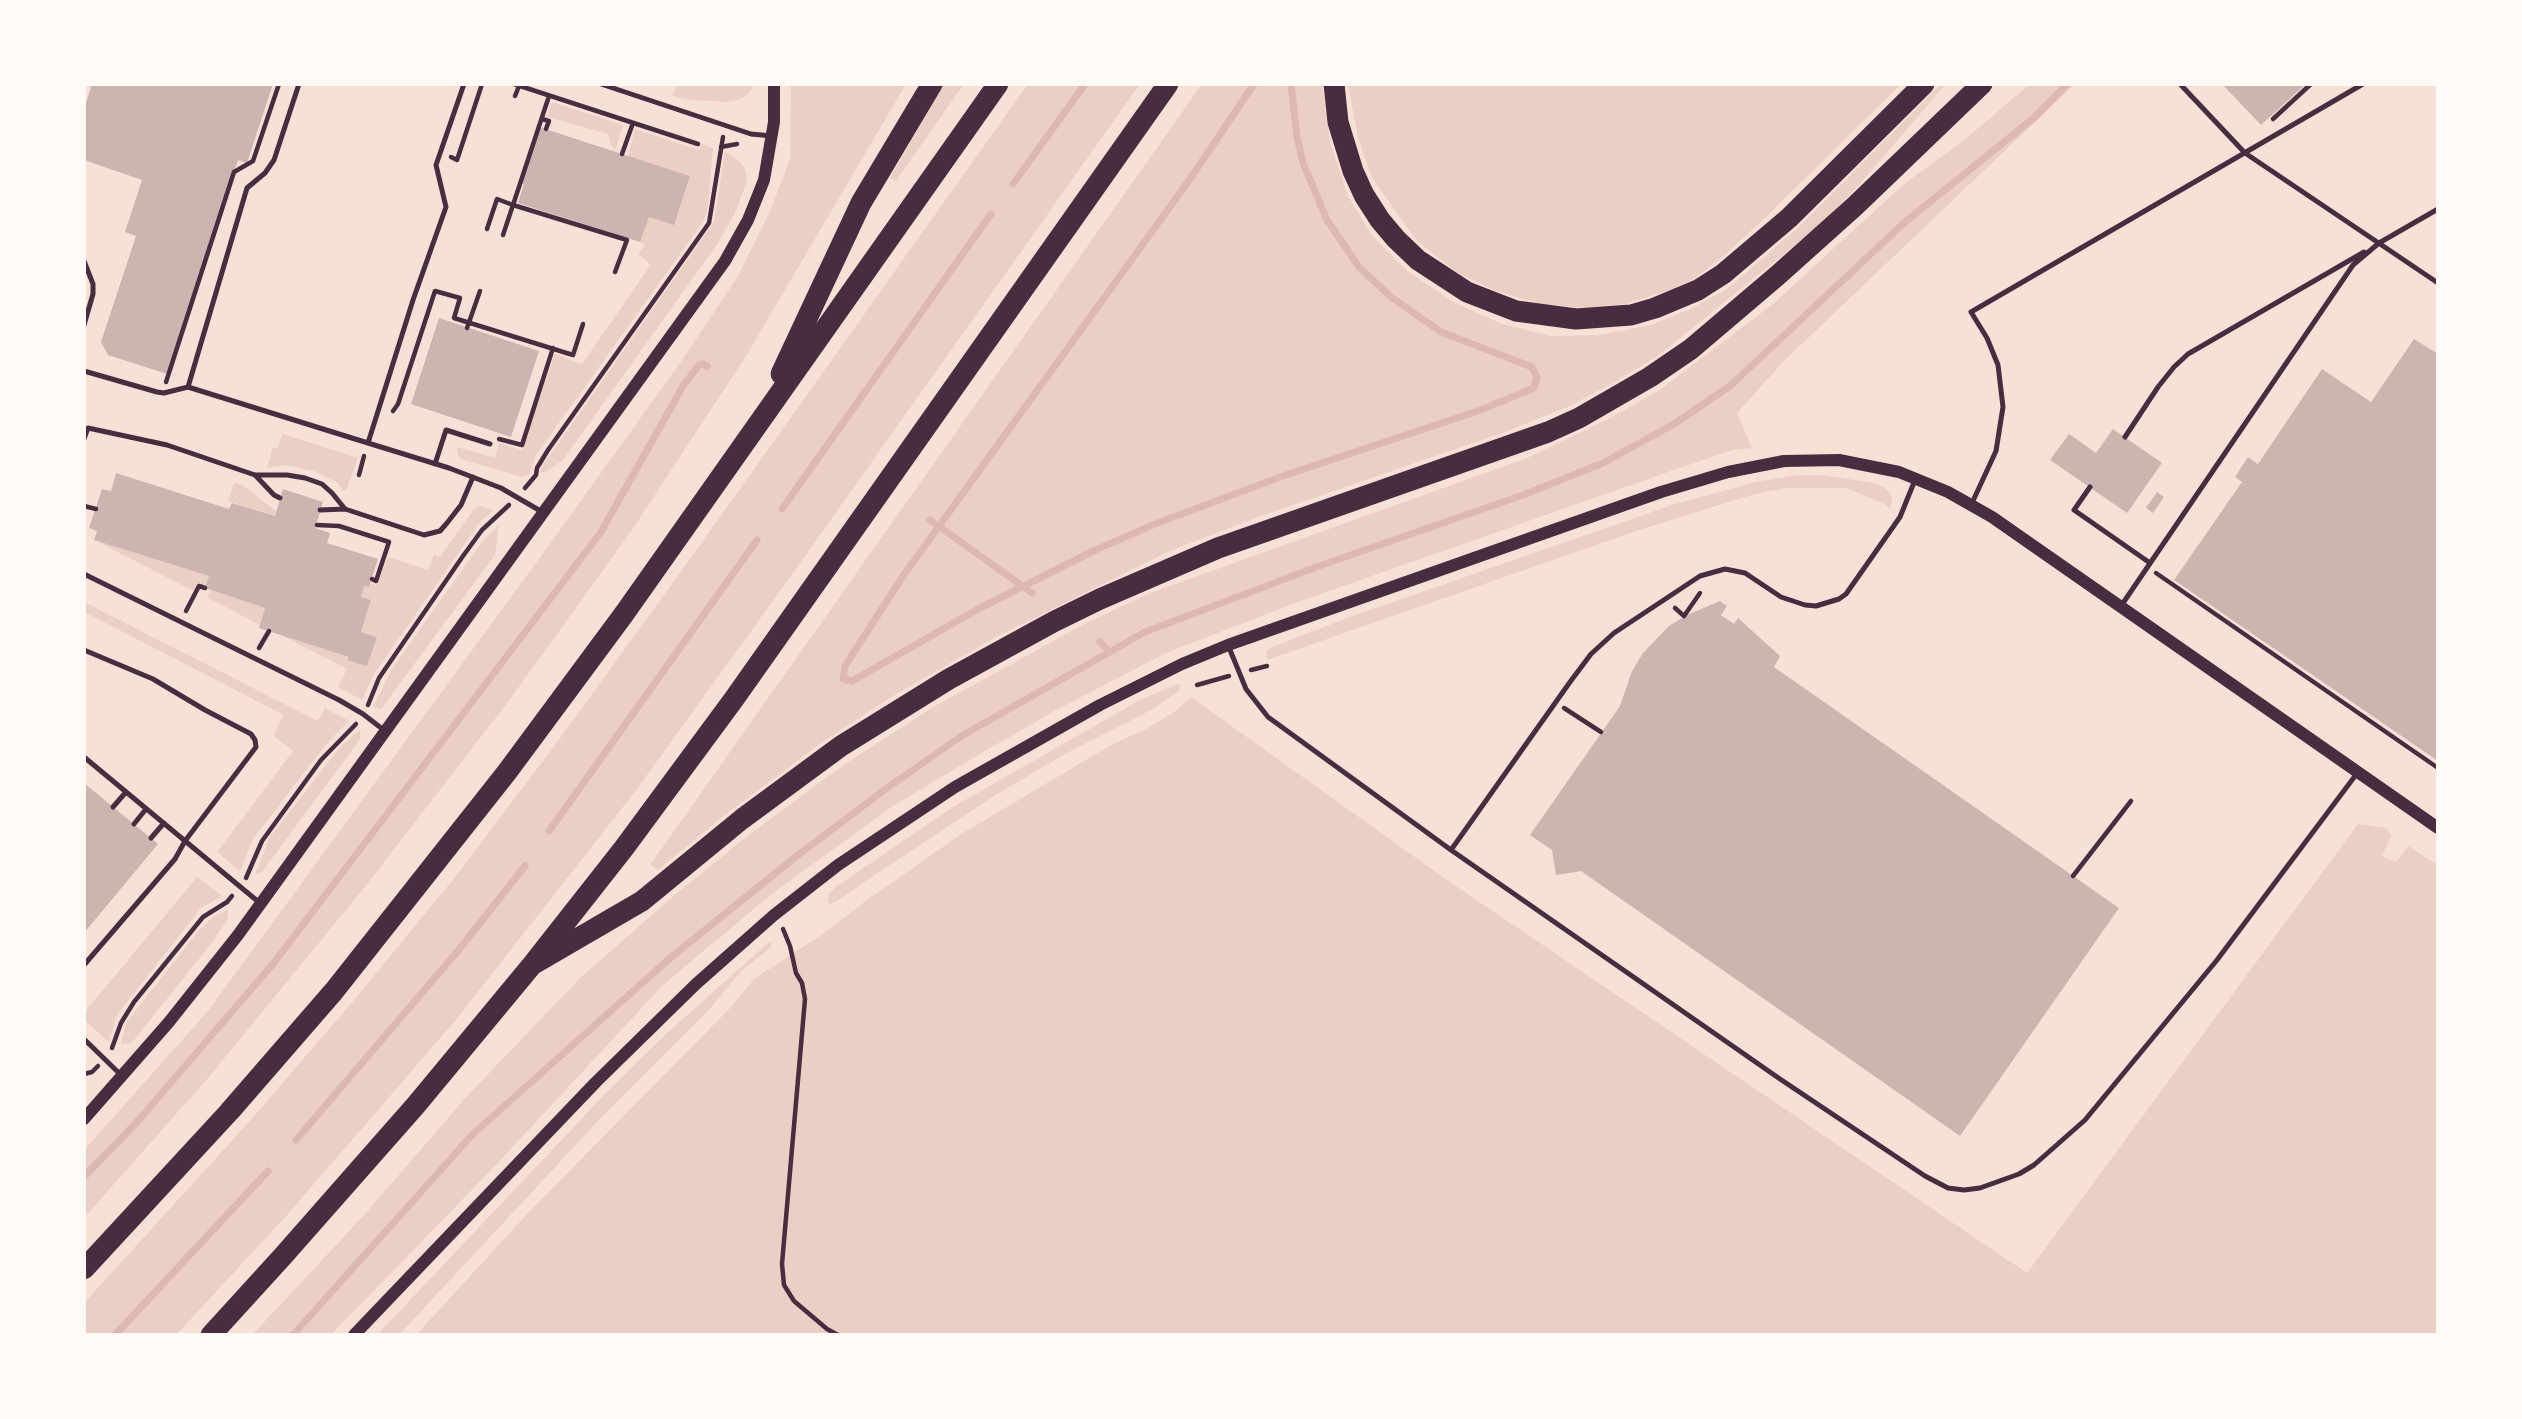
<!DOCTYPE html>
<style>
body{margin:0}
#map{position:relative;width:2522px;height:1419px;overflow:hidden;background:#f7e1d7;font-family:"Archivo Narrow",sans-serif}
canvas{display:block}
.frame{position:absolute;inset:0;border:86px solid #fffaf5;pointer-events:none}
</style>
<div id="map">
<canvas width="2522" height="1419"></canvas>
<div class="frame"></div>
</div>
<script>
const ctx = document.querySelector('canvas').getContext('2d');
ctx.lineJoin = 'round';
function fillPath(path, color) { ctx.fillStyle = color; ctx.fill(path, 'evenodd'); }
const toPath = rows => new Path2D(rows.map(r => 'M' + r).join(''));
function strokePath(path, color, width, dash) { ctx.strokeStyle = color; ctx.lineWidth = width; ctx.lineCap = dash ? 'butt' : 'round'; ctx.setLineDash(dash || []); ctx.stroke(path); }
const green = toPath([
 [677,84,755,84,747,95,738,100,728,102,690,100,672,96],
 [791,84,906,84,746,356,632,530,508,702,364,888,208,1078,84,1218,84,1150,208,1011,560,530,682,360,738,276,771,209,790,159],
 [944,84,964,84,896,181,890,178],
 [1028,84,1140,84,788,580,634,793,455,1021,288,1214,176,1335,84,1335,84,1303,247,1124,355,999,459,872,558,741,695,552],
 [1202,84,1322,84,1330,142,1348,196,1371,234,1406,270,1455,303,1502,324,1552,336,1598,335,1651,325,1692,308,1727,289,1800,226,1941,84,1946,84,1857,187,1821,224,1659,355,1617,381,1570,406,1508,431,1258,517,1170,551,996,637,888,699,820,744,721,818,658,870,650,865],
 [1348,84,1901,84,1768,215,1726,254,1694,279,1669,290,1625,304,1585,308,1538,303,1496,291,1455,271,1417,241,1372,178,1358,138],
 [2030,84,2075,84,1786,359,1737,413,1752,448,1733,450,1671,471,1295,603,1166,653,1056,710,980,754,893,806,773,893,664,984,495,1166,331,1335,252,1335,365,1214,467,1096,580,978,677,893,750,834,845,764,935,706,1086,623,1150,593,1527,458,1610,418,1658,391,1773,304,1905,183,1962,142],
 [552,102,623,125,616,149,612,147,608,134,547,117],
 [635,129,699,150,702,144,713,148,708,208,703,222,536,455,529,475,522,477,463,460,458,456,457,447,495,458,499,443,522,450,555,354,582,364,650,266,650,264,638,254,645,244,640,242,649,217,674,224,690,176,628,156],
 [725,151,741,163,746,171,747,181,735,213,718,243,563,460,547,471,540,473,543,465,714,222],
 [283,434,358,458,346,491,343,491,338,483,314,471,284,465,267,468,273,447,277,448],
 [1798,475,1823,475,1873,483,1884,487,1890,494,1892,501,1890,509,1884,504,1846,488,1786,488,1755,494,1639,530,1267,660,1266,652,1270,648,1347,618,1675,504,1756,482],
 [234,483,241,484,276,511,275,516,228,501],
 [480,506,494,510,480,522,374,674,362,700,338,687,347,669,279,634,349,657,348,660,367,666,377,637,361,632,371,601,361,597,364,586,369,587,371,583,377,585,388,557,428,570,434,555,440,557,473,510],
 [499,525,495,555,381,709,373,707,393,667,482,542],
 [94,540,209,576,206,586,198,583,194,591],
 [210,590,265,608,260,625,208,598],
 [84,602,318,721,325,708,349,721,328,742,253,839,240,871,217,852,293,751,275,737,274,733,284,715,84,612],
 [1177,684,1181,685,1180,690,1153,709,1065,754,994,796,864,882,839,900,831,904,828,902,829,893,837,886,953,807,1140,700],
 [1191,697,1447,880,2027,1273,2358,824,2387,828,2391,836,2382,856,2396,862,2408,846,2438,865,2438,1335,416,1335,527,1214,730,1008,754,979,823,934,864,902,960,835,1109,746,1148,728,1174,712],
 [359,730,361,737,355,746,262,872,255,874,270,837,340,747],
 [197,877,222,896,201,908,117,1015,109,1042,84,1020,84,1013],
 [228,910,227,920,214,940,134,1040,130,1044,121,1044,126,1023,198,931,214,916],
 [768,943,771,943,771,947,740,972,709,1010,600,1119,399,1335,377,1335,604,1095,667,1033]
]);
const stream = toPath([
 [1254,84,1190,179,903,576,845,666,843,679,852,681,978,609,1093,551,1155,524,1283,476,1478,411,1534,388,1537,378,1532,367,1441,332,1391,297,1359,267,1327,220,1303,163,1297,137,1291,84],
 [1013,184,1085,84],
 [782,509,991,214],
 [930,520,1032,593],
 [1100,642,1109,651],
 [549,831,757,540],
 [296,1140,457,952,525,866],
 [84,1177,137,1122,273,964,601,532,683,386,699,365,703,364,707,366],
 [115,1335,268,1171],
 [293,1335,472,1135,669,959,798,855,887,788,963,735,1145,632,1319,566,1523,495,1603,463,1674,424,1730,386,1905,222,2035,117,2067,84]
]);
const building = toPath([
 [92,84,273,84,247,163,238,160,167,374,108,355,101,342,136,236,125,232,142,180,84,160,84,109],
 [2222,84,2306,84,2261,125],
 [539,127,690,176,674,225,649,217,640,242,518,203,524,184,521,183],
 [439,318,539,351,511,437,411,404],
 [2414,339,2438,354,2438,761,2174,580,2242,482,2235,477,2248,457,2258,464,2322,369,2371,402],
 [2113,429,2162,463,2127,513,2050,460,2069,434,2096,453],
 [116,473,229,509,232,503,275,516,283,489,323,502,315,528,330,533,327,543,378,559,369,587,364,586,361,597,371,600,361,632,377,637,367,666,347,660,349,657,259,628,265,608,205,588,209,576,94,540,97,531,89,528,102,489,111,491],
 [2157,492,2164,497,2153,513,2146,508],
 [1720,601,1727,606,1721,615,1734,624,1738,618,1780,656,1774,667,2119,908,1960,1136,1581,871,1556,875,1552,850,1530,835,1620,706,1632,671,1643,653,1669,626,1687,615],
 [84,783,158,844,84,933]
]);
const path = toPath([
 [514,84,698,144],
 [515,96,519,86],
 [549,96,513,205,627,240,615,272],
 [542,119,549,121,546,129],
 [2273,119,2311,84],
 [721,147,737,144],
 [622,154,633,123],
 [451,157,457,160,482,84],
 [487,229,497,199,513,205,503,235],
 [467,328,480,291],
 [166,382,234,172,253,161,279,84],
 [393,411,398,404,435,291,460,298,454,318,573,355,583,324],
 [499,439,522,445,553,348],
 [359,475,364,456],
 [525,488,536,475,537,468,548,450,709,223,723,137],
 [84,506,96,509],
 [317,525,339,526,389,542,376,581,372,579],
 [2156,573,2438,768],
 [1675,608,1684,616,1700,593],
 [186,611,199,586,205,588],
 [259,648,269,631],
 [1251,670,1267,666],
 [1197,685,1229,676],
 [368,705,379,678,463,556,482,530,509,505],
 [1564,708,1601,732],
 [2073,876,2131,801],
 [246,878,262,841,321,760,356,724],
 [783,929,790,946,796,973,802,983,805,999,782,1264,784,1285,794,1301,827,1329,838,1335],
 [112,1048,121,1023,134,1002,203,917,227,902,232,896],
 [84,1074,92,1072,98,1066]
]);
const service = toPath([
 [299,84,274,160,265,173,247,188,188,387,368,443],
 [464,84,436,165,446,207,413,300,368,443,449,468,501,488,544,513],
 [601,84,751,134,772,136],
 [2180,84,2245,153,2438,283],
 [84,261,93,284,93,294,84,325],
 [84,371,157,392,164,393,188,387],
 [2125,437,2158,387,2174,367,2188,354,2364,252],
 [84,439,88,428,167,445,255,475,287,475,305,478,322,484,332,493,345,509,424,535,440,531,447,523,461,505,473,477],
 [435,464,446,430,490,444],
 [255,475,274,495,280,498],
 [2090,487,2074,510,2150,563],
 [1972,503,1996,451,2003,407,1998,365,1987,338,1971,312,2363,84],
 [320,510,345,509],
 [84,574,339,700,363,714,385,731],
 [2121,606,2353,265,2379,243,2438,209],
 [1228,645,1246,689,1268,717,1451,850,1570,682,1591,654,1614,633,1700,576,1725,569,1745,573,1781,597,1805,605,1816,606,1839,599,1846,594,1900,517,1915,480],
 [84,650,153,679,205,710,251,734,255,740,256,747,185,841,175,859,84,965],
 [84,757,261,904],
 [113,807,126,792],
 [134,824,146,809],
 [151,838,164,823],
 [1451,850,1780,1079,1925,1176,1948,1188,1964,1190,1980,1188,2019,1174,2034,1165,2085,1120,2217,960,2358,772],
 [84,1039,122,1076]
]);
const tertiary = toPath([
 [84,1119,169,1022,238,935,725,261,748,220,764,180,774,122,774,84],
 [354,1335,596,1082,696,984,774,915,838,865,955,787,1100,705,1182,664,1228,645,1661,492,1728,472,1784,461,1839,460,1899,472,1948,492,1992,517,2438,828]
]);
const motorway = toPath([
 [1334,84,1338,122,1353,171,1364,195,1380,220,1396,239,1418,260,1467,292,1516,311,1576,319,1631,315,1655,308,1698,290,1723,274,1789,218,1924,84],
 [781,374,861,203,932,84],
 [532,965,642,901,742,819,841,746,949,679,1055,621,1100,599,1218,548,1548,432,1579,418,1650,377,1691,349,1778,275,1855,206,1982,84],
 [84,1269,229,1112,334,991,507,772,624,614,998,84],
 [211,1335,283,1256,416,1105,532,965,624,848,734,699,1168,84]
]);
fillPath(green, '#ebcfc5');
strokePath(stream, '#dcb8b0', 7);
fillPath(building, '#ccb4b1');
strokePath(path, '#4a2c40', 4.5);
strokePath(service, '#4a2c40', 5);
strokePath(tertiary, '#4a2c40', 12);
strokePath(motorway, '#4a2c40', 21);
</script>
